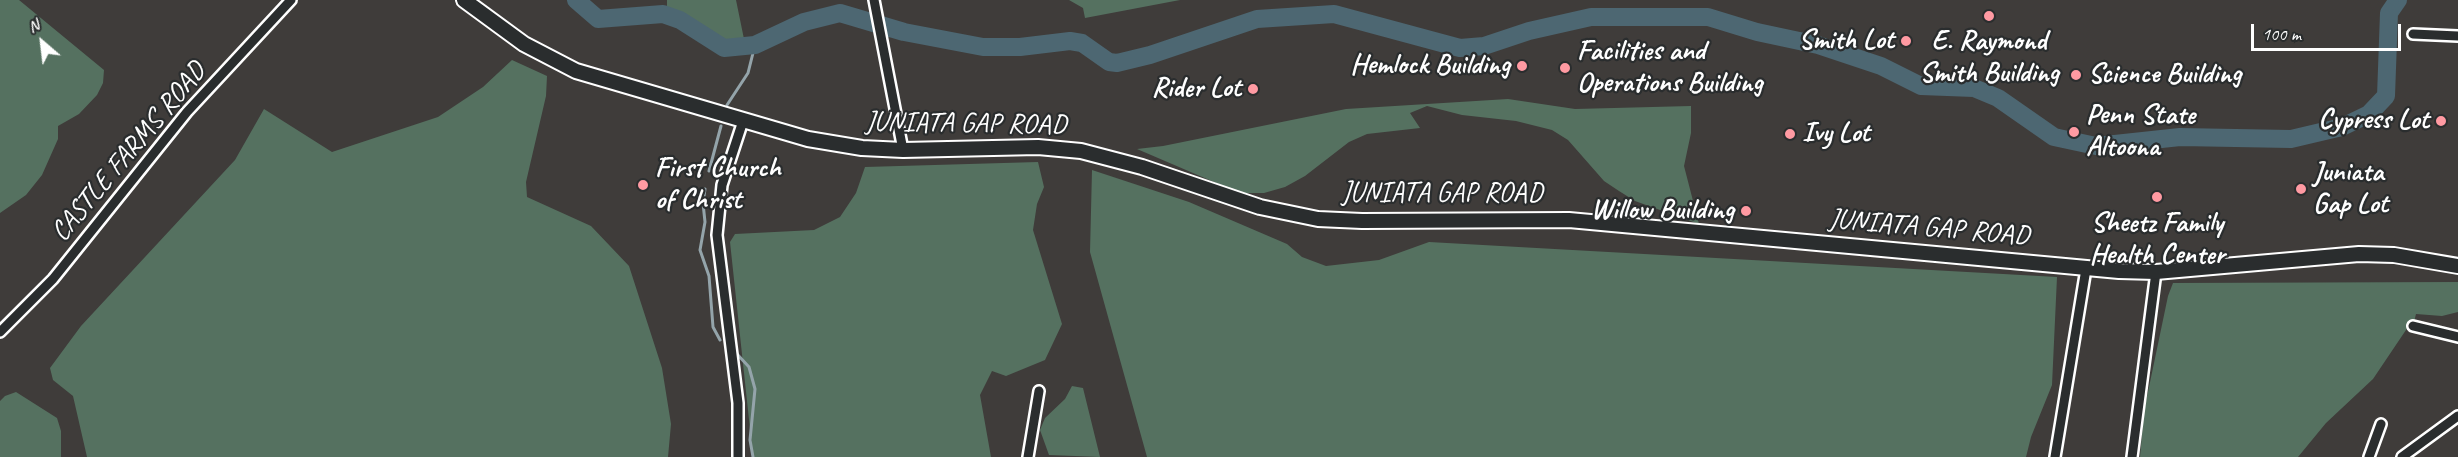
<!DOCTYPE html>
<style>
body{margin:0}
#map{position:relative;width:2458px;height:457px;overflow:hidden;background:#3f3c3a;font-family:Caveat,sans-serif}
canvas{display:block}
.north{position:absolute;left:12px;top:12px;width:60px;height:60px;-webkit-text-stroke:4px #2a2d2e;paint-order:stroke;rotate:332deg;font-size:16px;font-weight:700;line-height:24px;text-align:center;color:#fff}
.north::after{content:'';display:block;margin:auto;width:21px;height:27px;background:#fff;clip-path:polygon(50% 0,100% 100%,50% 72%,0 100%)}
.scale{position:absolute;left:2251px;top:24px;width:150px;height:27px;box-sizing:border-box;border:3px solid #fff;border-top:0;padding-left:8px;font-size:18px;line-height:21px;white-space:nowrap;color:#fff;-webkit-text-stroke:4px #2a2d2e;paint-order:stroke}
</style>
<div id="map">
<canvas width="2458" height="457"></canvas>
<div class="north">N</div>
<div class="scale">100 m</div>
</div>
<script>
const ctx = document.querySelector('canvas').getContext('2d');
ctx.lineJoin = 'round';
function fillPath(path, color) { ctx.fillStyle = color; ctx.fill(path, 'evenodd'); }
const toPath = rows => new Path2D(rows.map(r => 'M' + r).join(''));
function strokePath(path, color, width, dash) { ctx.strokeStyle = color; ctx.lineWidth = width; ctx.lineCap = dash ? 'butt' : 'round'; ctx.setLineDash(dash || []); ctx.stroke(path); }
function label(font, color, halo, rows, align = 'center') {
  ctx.font = font + ' Caveat,sans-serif'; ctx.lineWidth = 4.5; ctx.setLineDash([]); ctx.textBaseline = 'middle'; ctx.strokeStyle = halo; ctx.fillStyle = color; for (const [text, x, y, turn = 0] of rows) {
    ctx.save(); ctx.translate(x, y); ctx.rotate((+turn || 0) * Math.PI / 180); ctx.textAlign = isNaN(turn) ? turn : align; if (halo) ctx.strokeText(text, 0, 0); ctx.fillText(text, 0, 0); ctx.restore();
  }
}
const green = toPath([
 [0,0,19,0,104,70,103,83,97,95,79,114,58,126,58,139,42,175,26,195,0,213],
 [667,0,736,0,744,39,732,46,698,36,676,22,667,12],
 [1069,0,1180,0,1085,18,1083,8],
 [512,60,547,76,546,96,526,182,527,197,591,226,629,266,662,368,671,424,668,457,87,457,73,396,53,380,50,368,81,326,235,160,264,109,332,152,438,117,483,87],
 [1508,99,1575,109,1691,106,1691,133,1684,166,1699,224,1635,201,1619,191,1604,181,1568,140,1552,130,1516,121,1462,115,1427,106,1410,113,1420,128,1367,134,1349,142,1305,176,1285,187,1264,193,1245,193,1228,188,1137,149,1163,146,1346,109],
 [1038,162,1044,187,1037,204,1033,230,1062,324,1045,360,1006,376,992,371,980,395,991,457,753,457,730,242,735,234,814,230,840,217,856,193,865,167],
 [1092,170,1189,202,1287,244,1302,257,1326,266,1379,260,1429,242,2057,277,2052,385,2031,437,2026,457,1147,457,1090,252],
 [2458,282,2458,312,2442,316,2416,314,2413,326,2408,327,2373,379,2326,423,2298,457,2140,457,2144,411,2168,296,2173,283],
 [1072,386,1083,388,1100,457,1049,455,1040,430,1045,418,1065,399],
 [16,392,57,418,61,431,61,457,0,457,0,401,5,396]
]);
const stream = toPath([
 [727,105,748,73,755,45],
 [709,171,721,126],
 [705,189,703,203,705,222,700,250,709,276,713,327,720,340],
 [737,354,749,367,755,389,750,440,753,457]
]);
const river = toPath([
 [576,0,598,19,663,14,680,20,724,48,755,45,804,22,840,13,904,32,983,47,1020,47,1070,41,1082,43,1109,62,1117,63,1150,55,1257,19,1334,14,1460,48,1484,46,1529,31,1591,17,1708,17,1757,32,1818,45,1881,66,1921,86,1974,88,1998,98,2054,137,2096,146,2180,137,2291,139,2342,127,2369,114,2386,96,2389,13,2398,0]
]);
const minor = toPath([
 [874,0,903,150],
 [2413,34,2458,36],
 [2413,326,2458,337],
 [0,332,53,279,187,112,291,0],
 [738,457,738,403,717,235,722,185,743,121],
 [1028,457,1039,391],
 [2055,457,2086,269],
 [2132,457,2156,272],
 [2369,457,2381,424],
 [2402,457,2458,416]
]);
const secondary = toPath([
 [464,0,524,44,576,71,808,139,862,148,903,150,1038,147,1081,151,1142,167,1260,207,1318,219,1362,221,1569,220,2119,271,2156,272,2359,254,2394,255,2458,266]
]);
const markers = [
 [1989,16,6,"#ff9aa2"],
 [1906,41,6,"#ff9aa2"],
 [1522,66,6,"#ff9aa2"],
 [1565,68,6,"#ff9aa2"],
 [2076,75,6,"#ff9aa2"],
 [1253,89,6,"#ff9aa2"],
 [2441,121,6,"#ff9aa2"],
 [2074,132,6,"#ff9aa2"],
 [1790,134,6,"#ff9aa2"],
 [643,185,6,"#ff9aa2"],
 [2301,189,6,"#ff9aa2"],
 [2157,197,6,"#ff9aa2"],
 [1746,211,6,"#ff9aa2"]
];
const poiNames = [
 ["Smith Lot",1894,41,"right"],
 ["E. Raymond",1989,42,"center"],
 ["Smith Building",1989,74,"center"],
 ["Facilities and",1577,52],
 ["Operations Building",1577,84],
 ["Hemlock Building",1510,66,"right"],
 ["Science Building",2088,75],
 ["Rider Lot",1241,89,"right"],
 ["Penn State",2086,116],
 ["Altoona",2086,148],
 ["Cypress Lot",2429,121,"right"],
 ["Ivy Lot",1802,134],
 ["First Church",655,169],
 ["of Christ",655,201],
 ["Juniata",2313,173],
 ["Gap Lot",2313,205],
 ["Willow Building",1734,211,"right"],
 ["Sheetz Family",2157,224,"center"],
 ["Health Center",2157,256,"center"]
];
const streetNames = [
 ["JUNIATA GAP ROAD",966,124,1],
 ["CASTLE FARMS ROAD",129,152,-50],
 ["JUNIATA GAP ROAD",1442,194],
 ["JUNIATA GAP ROAD",1929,228,5]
];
fillPath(green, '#557160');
strokePath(stream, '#94a4aa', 3);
strokePath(river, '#4d6772', 18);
strokePath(minor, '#fff', 14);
strokePath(secondary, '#fff', 18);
strokePath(minor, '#2a2d2e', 9);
strokePath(secondary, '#2a2d2e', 14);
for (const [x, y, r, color] of markers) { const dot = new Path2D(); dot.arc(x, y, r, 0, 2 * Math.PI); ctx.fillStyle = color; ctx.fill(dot); strokePath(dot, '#2a2d2e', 2); }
label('bold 28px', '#fff', '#2a2d2e', poiNames, 'left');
label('28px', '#fff', '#2a2d2e', streetNames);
</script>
